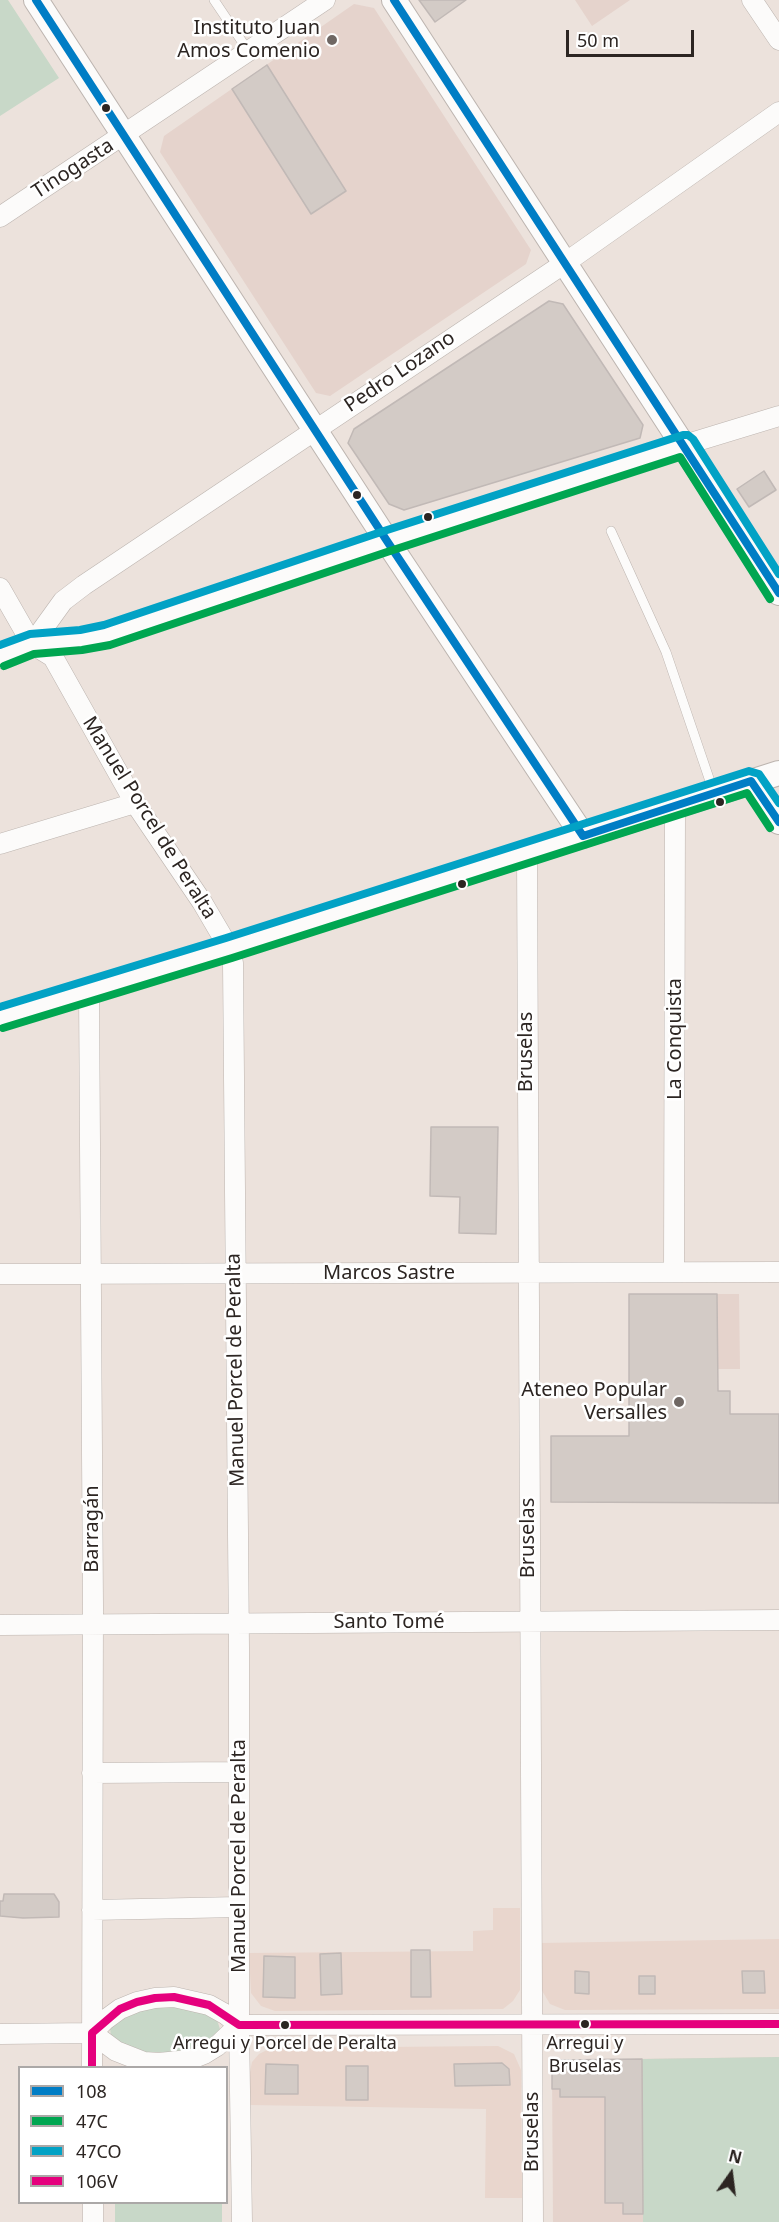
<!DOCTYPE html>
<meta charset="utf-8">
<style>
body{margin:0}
#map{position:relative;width:779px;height:2222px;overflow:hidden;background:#ece2dc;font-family:"Noto Sans",sans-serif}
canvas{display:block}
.legend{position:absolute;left:18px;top:2066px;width:210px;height:138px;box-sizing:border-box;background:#fff;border:2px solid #aba8a7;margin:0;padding:8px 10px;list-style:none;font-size:18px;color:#2c2522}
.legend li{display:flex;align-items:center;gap:12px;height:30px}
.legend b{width:30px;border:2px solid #aba8a7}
.north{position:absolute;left:701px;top:2144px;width:60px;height:60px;-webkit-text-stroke:4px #fff;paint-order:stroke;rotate:14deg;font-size:16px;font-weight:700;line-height:24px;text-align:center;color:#2c2522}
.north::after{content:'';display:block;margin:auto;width:21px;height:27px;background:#2c2522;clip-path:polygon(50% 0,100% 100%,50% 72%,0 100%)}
.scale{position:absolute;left:566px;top:30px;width:128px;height:27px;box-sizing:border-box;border:3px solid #2c2522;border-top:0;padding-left:8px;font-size:18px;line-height:21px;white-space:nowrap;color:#2c2522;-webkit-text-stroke:4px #fff;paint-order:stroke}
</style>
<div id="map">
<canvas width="779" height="2222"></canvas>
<ul class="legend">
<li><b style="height:8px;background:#007dc5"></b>108</li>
<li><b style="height:8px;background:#00a651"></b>47C</li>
<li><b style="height:8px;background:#02a2c5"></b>47CO</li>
<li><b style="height:8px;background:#e5007d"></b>106V</li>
</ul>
<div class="north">N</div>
<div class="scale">50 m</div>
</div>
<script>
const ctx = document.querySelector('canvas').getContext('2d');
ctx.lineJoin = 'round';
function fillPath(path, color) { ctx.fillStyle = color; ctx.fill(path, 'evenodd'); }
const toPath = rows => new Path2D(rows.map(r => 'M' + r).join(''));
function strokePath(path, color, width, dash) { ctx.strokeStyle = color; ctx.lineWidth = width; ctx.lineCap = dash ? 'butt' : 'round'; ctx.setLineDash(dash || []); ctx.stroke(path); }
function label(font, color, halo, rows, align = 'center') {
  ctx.font = font + ' "Noto Sans",sans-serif'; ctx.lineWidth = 5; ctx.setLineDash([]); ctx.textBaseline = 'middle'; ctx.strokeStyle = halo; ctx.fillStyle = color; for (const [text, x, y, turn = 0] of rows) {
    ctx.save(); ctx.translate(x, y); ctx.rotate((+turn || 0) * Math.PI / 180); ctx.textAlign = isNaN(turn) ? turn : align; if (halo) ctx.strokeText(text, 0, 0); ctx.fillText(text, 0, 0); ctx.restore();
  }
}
const built = toPath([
 [493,1908,520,1908,520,1990,513,2001,503,2009,275,2011,261,2006,251,1993,249,1953,473,1951,473,1931,493,1930],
 [779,1939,779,2009,565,2010,550,2004,541,1989,540,1943],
 [498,2046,514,2054,521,2070,522,2198,485,2198,486,2109,250,2105,250,2072,252,2062,259,2054,271,2048]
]);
const education = toPath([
 [575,0,630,0,592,26],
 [354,4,374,8,531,250,526,264,330,396,316,393,160,152,164,136],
 [717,1294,739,1294,740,1369,718,1369],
 [779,2057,779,2222,553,2222,552,2068,552,2065,559,2060]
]);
const green = toPath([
 [0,0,8,0,59,78,0,116],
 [151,2005,192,2007,217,2020,221,2032,209,2044,177,2053,145,2052,131,2049,111,2037,110,2028,112,2022],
 [779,2057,779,2222,643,2222,642,2059],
 [115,2203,222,2203,222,2222,115,2222]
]);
const building = toPath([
 [419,0,466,0,435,22,419,0],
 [267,65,346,191,311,214,232,89,267,65],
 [549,301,563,304,643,425,640,438,404,510,389,504,348,443,354,429,549,301],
 [764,471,776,490,749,507,737,489,764,471],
 [431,1127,498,1127,496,1234,459,1233,460,1197,430,1196,431,1127],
 [629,1294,717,1294,718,1391,730,1391,730,1414,779,1414,779,1503,551,1502,551,1436,629,1436,629,1294],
 [4,1894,54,1894,59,1902,59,1917,23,1918,0,1916,0,1901,3,1901,4,1894],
 [411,1950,430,1950,431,1997,411,1997,411,1950],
 [341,1953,342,1994,321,1995,320,1954,341,1953],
 [264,1956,295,1957,295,1998,263,1997,264,1956],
 [575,1971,589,1972,589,1994,575,1993,575,1971],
 [742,1971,764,1971,765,1993,743,1993,742,1971],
 [639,1976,655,1976,655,1994,639,1994,639,1976],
 [642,2059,643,2214,623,2214,623,2203,605,2203,605,2097,560,2097,560,2089,552,2089,552,2068,560,2068,560,2060,642,2059],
 [502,2063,509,2069,510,2085,455,2086,454,2064,502,2063],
 [266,2064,298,2065,298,2094,265,2094,266,2064],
 [346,2066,368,2066,368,2100,346,2100,346,2066]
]);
const service = toPath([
 [214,0,249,52],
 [611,531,666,652,714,793]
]);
const minor = toPath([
 [752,0,779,40],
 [0,217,325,0],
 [684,445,779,416],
 [0,588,32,644,53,657,135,803,202,902,229,948,233,963,239,1647,239,2025,242,2222],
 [32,644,63,601,84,585,565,263,779,112],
 [0,844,135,803],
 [527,853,533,2222],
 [89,990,93,1606,92,2068],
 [674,1272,675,806],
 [0,1274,779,1272],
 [0,1625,779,1620],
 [92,1773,239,1772],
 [92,1910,239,1907],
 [92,2033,105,2020,120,2009,137,2002,155,1998,174,1997,209,2005,225,2014,239,2025,779,2024],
 [92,2033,116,2051,144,2062,159,2063,189,2060,204,2054,217,2046,239,2025],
 [0,2034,92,2033],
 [93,2202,93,2222]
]);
const tertiary = toPath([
 [36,0,387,541,583,836],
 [394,0,779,593],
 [0,656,32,644,81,640,107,635,387,541,684,445],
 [751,781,779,822],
 [0,1018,229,948,779,773]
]);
const bus1 = toPath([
 [36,0,387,541,583,836,751,781,779,822],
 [394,0,779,593]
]);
const bus2 = toPath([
 [4,666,34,654,82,650,110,645,390,551,680,457,770,599],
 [3,1028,232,958,747,793,770,828]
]);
const bus3 = toPath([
 [0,645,30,634,80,630,104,625,384,531,683,435,688,435,693,439,779,574],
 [0,1007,226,938,749,771,759,774,779,803]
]);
const bus4 = toPath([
 [92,2068,92,2033,120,2009,137,2002,155,1998,174,1997,209,2005,239,2025,779,2024]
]);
const markers = [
 [332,40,6,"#6f6763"],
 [106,108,5,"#2c2522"],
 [357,495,5,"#2c2522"],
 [428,517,5,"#2c2522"],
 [720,802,5,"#2c2522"],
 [462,884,5,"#2c2522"],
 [679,1402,6,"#6f6763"],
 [585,2024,5,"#2c2522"],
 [285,2025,5,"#2c2522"]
];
const busNames = [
 ["Arregui y Porcel de Peralta",285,2044],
 ["Arregui y",585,2044],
 ["Bruselas",585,2067]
];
const poiNames = [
 ["Instituto Juan",320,28],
 ["Amos Comenio",320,51],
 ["Ateneo Popular",667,1390],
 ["Versalles",667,1413]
];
const streetNames = [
 ["Tinogasta",73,169,-33],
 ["Pedro Lozano",400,372,-34],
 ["Manuel Porcel de Peralta",149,818,58],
 ["La Conquista",675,1039,-90],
 ["Bruselas",526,1052,-90],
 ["Marcos Sastre",389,1273],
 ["Manuel Porcel de Peralta",236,1370,-91],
 ["Barragán",92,1529,-90],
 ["Bruselas",528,1538,-90],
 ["Santo Tomé",389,1622],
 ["Manuel Porcel de Peralta",239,1856,-90],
 ["Bruselas",532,2132,-90]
];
fillPath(built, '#e9d6cd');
fillPath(education, '#e5d3cc');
fillPath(green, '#c8d8c8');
fillPath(building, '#d3cbc6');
strokePath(building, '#c1b9b6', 1.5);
strokePath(service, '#bcb4af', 10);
strokePath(minor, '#bcb4af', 21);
strokePath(tertiary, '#bcb4af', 26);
strokePath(service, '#fcfbfa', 9);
strokePath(minor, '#fcfbfa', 20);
strokePath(tertiary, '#fcfbfa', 24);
strokePath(bus1, '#007dc5', 8);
strokePath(bus2, '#00a651', 8);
strokePath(bus3, '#02a2c5', 8);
strokePath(bus4, '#e5007d', 8);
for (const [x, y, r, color] of markers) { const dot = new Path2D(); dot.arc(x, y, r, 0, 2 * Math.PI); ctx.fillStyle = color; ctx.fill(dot); strokePath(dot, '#fff', 2); }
label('18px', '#2c2522', '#fff', busNames);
label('20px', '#2c2522', '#fff', poiNames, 'right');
label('20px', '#2c2522', '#fff', streetNames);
</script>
